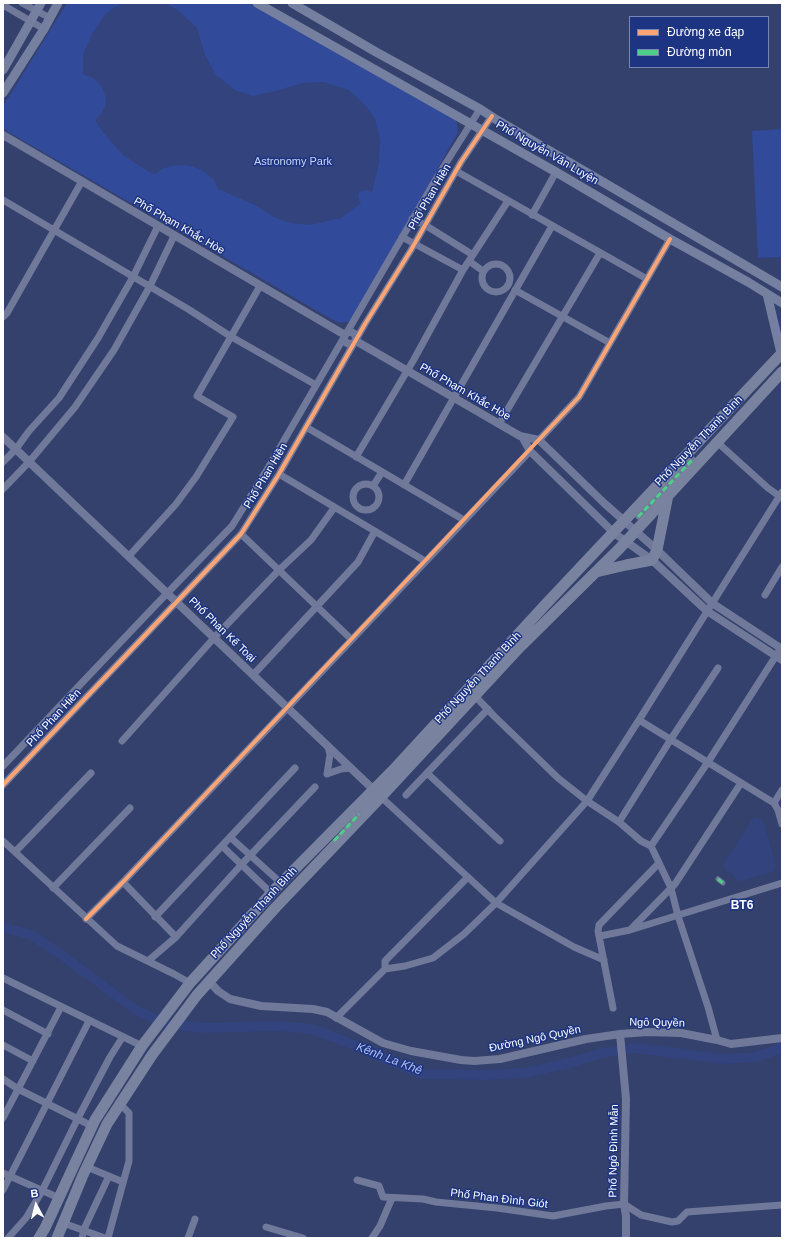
<!DOCTYPE html>
<meta charset="utf-8">
<style>
body{margin:0}
#map{position:relative;width:785px;height:1241px;overflow:hidden;background:#34416c;font-family:Arial,sans-serif}
canvas{display:block}
.frame{position:absolute;inset:0;border:4px solid #fff;pointer-events:none}
.legend{position:absolute;left:629px;top:16px;width:140px;height:52px;box-sizing:border-box;background:#1d3483;border:1px solid #7785b5;margin:0;padding:5px 7px;list-style:none;font-size:12px;color:#fff}
.legend li{display:flex;align-items:center;gap:8px;height:20px}
.legend b{width:20px;border:1px solid #7785b5}
.north{position:absolute;left:16px;top:1185px;width:40px;height:40px;-webkit-text-stroke:3px #1d3483;paint-order:stroke;rotate:353deg;font-size:11px;font-weight:700;line-height:16px;text-align:center;color:#fff}
.north::after{content:'';display:block;margin:auto;width:14px;height:18px;background:#fff;clip-path:polygon(50% 0,100% 100%,50% 72%,0 100%)}
</style>
<div id="map">
<canvas width="785" height="1241"></canvas>
<div class="frame"></div>
<ul class="legend">
<li><b style="height:5px;background:#fda474"></b>Đường xe đạp</li>
<li><b style="height:5px;background:#4dcf88"></b>Đường mòn</li>
</ul>
<div class="north">B</div>
</div>
<script>
const ctx = document.querySelector('canvas').getContext('2d');
ctx.lineJoin = 'round';
function fillPath(path, color) { ctx.fillStyle = color; ctx.fill(path, 'evenodd'); }
const toPath = rows => new Path2D(rows.map(r => 'M' + r).join(''));
function strokePath(path, color, width, dash) { ctx.strokeStyle = color; ctx.lineWidth = width; ctx.lineCap = dash ? 'butt' : 'round'; ctx.setLineDash(dash || []); ctx.stroke(path); }
function label(font, color, halo, rows, align = 'center') {
  ctx.font = font + ' Arial,sans-serif'; ctx.lineWidth = 3; ctx.setLineDash([]); ctx.textBaseline = 'middle'; ctx.strokeStyle = halo; ctx.fillStyle = color; for (const [text, x, y, turn = 0] of rows) {
    ctx.save(); ctx.translate(x, y); ctx.rotate((+turn || 0) * Math.PI / 180); ctx.textAlign = isNaN(turn) ? turn : align; if (halo) ctx.strokeText(text, 0, 0); ctx.fillText(text, 0, 0); ctx.restore();
  }
}
const green = toPath([
 [67,3,249,3,453,118,457,123,458,132,353,321,339,323,326,316,10,133,3,128,3,106],
 [782,129,782,257,758,258,752,131]
]);
const water = toPath([
 [124,3,165,3,178,10,197,28,205,55,216,75,235,90,253,96,275,91,303,83,324,82,349,90,364,104,375,118,380,140,379,163,372,192,366,190,359,192,358,197,361,203,341,218,310,225,290,223,274,217,253,204,218,189,214,180,202,170,191,166,182,165,170,166,162,169,156,174,149,172,123,155,102,131,95,120,101,114,105,106,106,98,103,89,98,82,91,77,83,74,83,55,93,32,105,15,113,8],
 [755,817,761,819,765,825,776,866,773,872,738,882,732,874,726,871,723,865,752,819]
]);
const river = toPath([
 [3,927,31,935,63,956,136,1010,166,1024,204,1028,278,1026,312,1029,354,1045,421,1074,489,1075,524,1073,569,1063,603,1053,635,1048,724,1059,756,1057,782,1048]
]);
const pedestrian = toPath([
 [638,517,693,459],
 [718,879,723,883]
]);
const minor = toPath([
 [22,3,50,18],
 [3,5,44,29],
 [456,171,647,279],
 [3,200,188,309,230,336,316,385],
 [532,215,556,172],
 [412,219,425,225,473,255],
 [402,237,463,270],
 [469,261,483,271],
 '482 278a14 14 0 1 1 28 0a14 14 0 1 1-28 0Z',
 [515,290,610,343],
 [3,317,7,313,82,181],
 [499,424,600,253],
 [306,427,464,520],
 [539,440,579,397,670,239],
 [717,442,768,488,782,498],
 [356,457,413,361,463,270,508,201],
 [3,462,16,449,29,431,59,398,98,338,133,277,158,226],
 [279,474,425,561],
 '353 497a13 13 0 1 1 26 0a13 13 0 1 1-26 0Z',
 [404,485,552,226],
 [373,486,382,472],
 [3,489,29,462,75,407,114,350,150,286,174,236],
 [241,534,351,639],
 [129,556,176,504,196,477,233,417,197,396,260,286],
 [765,595,782,567],
 [253,675,358,562,375,531],
 [475,696,494,716,558,778,587,801,619,822,641,841,651,846,671,888,678,916,708,1007,717,1040],
 [639,720,774,803,778,810,782,824],
 [122,741,214,638,279,570,311,540,334,508],
 [3,766,151,610,232,526,268,468,439,174,480,109],
 [427,773,500,841],
 [327,774,330,755,328,746],
 [327,774,341,769,351,768],
 [3,785,241,534,279,474,365,324,411,250,461,162,492,116],
 [406,795,488,709],
 [381,797,496,903,574,947,604,960],
 [774,803,782,790],
 [619,822,671,739,718,668],
 [230,837,281,883],
 [3,841,117,946,174,974,190,983],
 [222,846,271,893],
 [651,846,708,762,779,651],
 [15,852,91,773],
 [123,882,176,937],
 [53,888,130,808],
 [155,917,295,768],
 [86,919,123,882,530,451],
 [631,929,675,884,741,783],
 [600,936,630,930,782,883],
 [148,961,176,937,241,865,315,787],
 [385,969,405,966,433,958,464,934,496,903,587,801,639,720,782,492],
 [3,978,142,1046],
 [613,1008,598,931,599,925,659,863],
 [3,1010,48,1034],
 [336,1018,385,969,385,961,468,877],
 [3,1045,33,1061],
 [3,1079,18,1089,92,1126],
 [3,1118,61,1007],
 [87,1167,123,1182],
 [3,1173,59,1198],
 [357,1180,379,1186,383,1197,423,1199,436,1202,497,1208,553,1216,606,1206,624,1204,641,1215,672,1222,678,1221,687,1212,782,1205],
 [3,1190,89,1021],
 [63,1223,105,1238],
 [266,1227,303,1238],
 [8,1238,26,1218,42,1191,78,1118,110,1057,122,1038],
 [82,1238,84,1229,109,1176],
 [108,1238,129,1161,129,1113,120,1104],
 [188,1238,195,1219],
 [372,1238,380,1226,392,1198]
]);
const tertiary = toPath([
 [3,135,345,335],
 '344 338a6 6 0 1 1 12 0a6 6 0 1 1-12 0Z',
 [356,341,520,436,539,440,604,503,657,550,712,603,782,649],
 [3,437,376,792],
 [523,438,530,451,614,533,652,560,707,611,782,660],
 [209,981,218,991,230,999,261,1006,313,1009,327,1012,383,1043,411,1051,461,1060,474,1061,500,1059,586,1039,620,1034,647,1032,681,1033,717,1040,731,1044,782,1038],
 [620,1034,626,1099,624,1204,626,1216,626,1238]
]);
const secondary = toPath([
 [257,3,556,172,670,239,748,282,782,303],
 [292,3,376,52,480,109,497,120,782,287],
 [3,70,41,3],
 [3,93,44,29,58,3],
 [767,294,781,353]
]);
const primary = toPath([
 [596,572,626,565,652,560,657,550,668,495],
 [39,1238,45,1228,95,1120,142,1046,190,983,277,887,396,767,545,605,782,353],
 [57,1238,83,1175,107,1124,152,1055,197,995,276,907,381,797,519,648,619,549,782,372]
]);
const quiet = toPath([
 [638,517,693,459],
 [334,841,359,814],
 [718,879,723,883]
]);
const cycleway = toPath([
 [3,785,241,534,279,474,365,324,411,250,461,162,492,116],
 [86,919,123,882,579,397,670,239]
]);
const streetNames = [
 ["Phố Nguyễn Văn Luyện",547,153,30],
 ["Phố Phan Hiền",430,197,-60],
 ["Phố Phạm Khắc Hòe",179,226,30],
 ["Phố Phạm Khắc Hòe",465,392,30],
 ["Phố Nguyễn Thanh Bình",699,441,-46],
 ["Phố Phan Hiền",266,476,-59],
 ["Phố Phan Kế Toại",222,630,44],
 ["Phố Nguyễn Thanh Bình",478,678,-47],
 ["Phố Phan Hiền",54,718,-47],
 ["Phố Nguyễn Thanh Bình",254,913,-47],
 ["Ngô Quyền",657,1023,1],
 ["Đường Ngô Quyền",535,1039,-12],
 ["Phố Ngô Đình Mẫn",614,1151,-89],
 ["Phố Phan Đình Giót",499,1199,7]
];
const parkNames = [
 ["Astronomy Park",293,162]
];
const neighbourhoodNames = [
 ["BT6",742,906]
];
const waterNames = [
 ["Kênh La Khê",389,1059,21]
];
fillPath(green, '#314a9a');
fillPath(water, '#32437d');
strokePath(river, '#32437d', 10);
strokePath(pedestrian, '#70799a', 5);
strokePath(minor, '#70799a', 7);
strokePath(tertiary, '#70799a', 8);
strokePath(secondary, '#757f9f', 9);
strokePath(primary, '#79829f', 11);
strokePath(quiet, '#4dcf88', 3, [6, 3]);
strokePath(cycleway, '#fda474', 4);
label('11px', '#fff', '#1d3483', streetNames);
label('11px', '#c8d3f7', '#1d3483', parkNames);
label('bold 12px', '#fff', '#1d3483', neighbourhoodNames);
label('italic 12px', '#afbff2', '#1d3483', waterNames);
</script>
